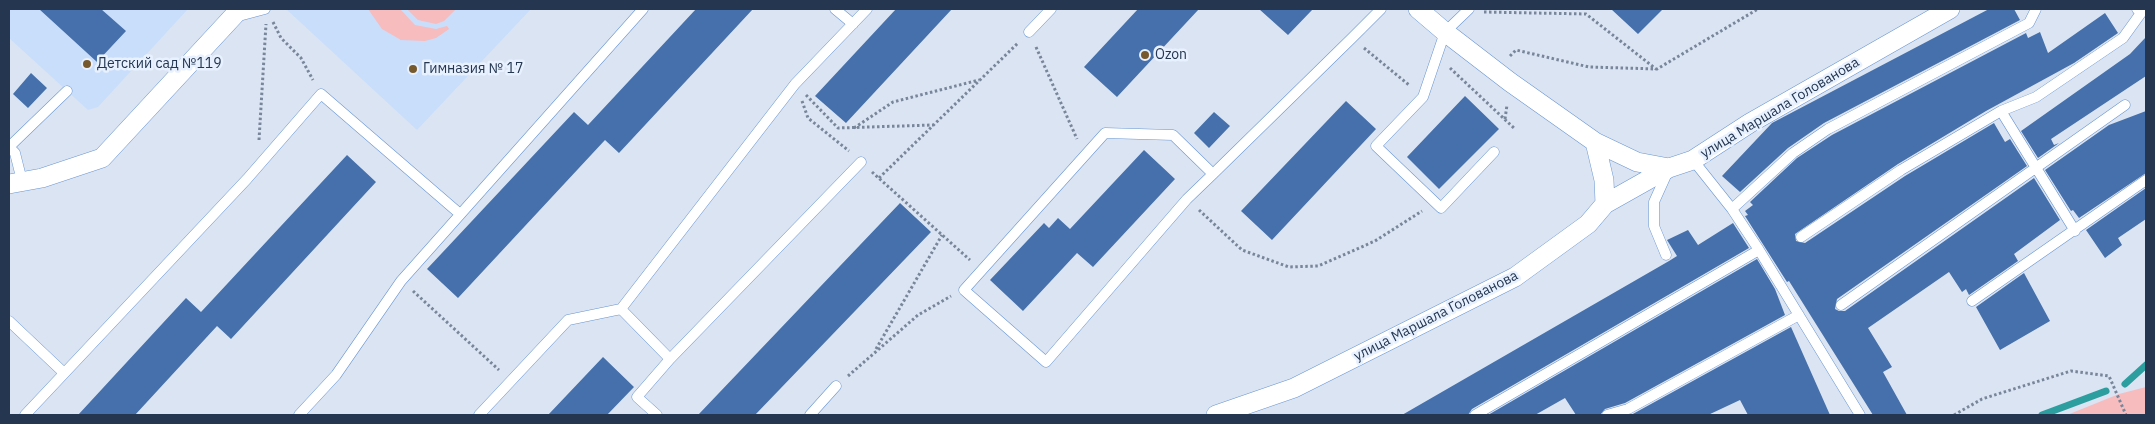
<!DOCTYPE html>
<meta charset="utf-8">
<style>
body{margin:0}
#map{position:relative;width:2155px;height:424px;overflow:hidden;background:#dbe4f2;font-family:"IBM Plex Sans",sans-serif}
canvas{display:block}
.frame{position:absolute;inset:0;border:10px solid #243650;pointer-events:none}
</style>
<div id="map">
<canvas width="2155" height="424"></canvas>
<div class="frame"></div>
</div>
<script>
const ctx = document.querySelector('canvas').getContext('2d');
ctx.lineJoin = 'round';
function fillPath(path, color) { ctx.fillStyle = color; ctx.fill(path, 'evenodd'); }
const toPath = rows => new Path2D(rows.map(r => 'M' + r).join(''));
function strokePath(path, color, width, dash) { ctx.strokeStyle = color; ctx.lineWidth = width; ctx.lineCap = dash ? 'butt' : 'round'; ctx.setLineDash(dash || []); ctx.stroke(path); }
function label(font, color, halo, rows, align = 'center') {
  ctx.font = font + ' "IBM Plex Sans",sans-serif'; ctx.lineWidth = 5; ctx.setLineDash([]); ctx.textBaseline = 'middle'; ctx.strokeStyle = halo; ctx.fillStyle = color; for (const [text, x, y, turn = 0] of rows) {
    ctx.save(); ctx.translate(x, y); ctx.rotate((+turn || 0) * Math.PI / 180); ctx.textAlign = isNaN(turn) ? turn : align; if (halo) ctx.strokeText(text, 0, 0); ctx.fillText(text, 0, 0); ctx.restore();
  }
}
const built = toPath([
 [9,9,188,9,98,107,88,110,9,38],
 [286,9,531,9,417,130]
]);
const green = toPath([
 [368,9,400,9,415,25,436,29,447,26,449,29,436,38,425,41,401,40,382,29],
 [407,9,456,9,444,21,436,24,418,20],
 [2146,387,2146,415,2067,415,2119,394]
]);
const stream = toPath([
 [2125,384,2146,365],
 [2042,415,2106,391]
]);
const building = toPath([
 [39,9,101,9,126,31,97,62],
 [696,9,753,9,619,153,605,140,458,298,427,269,574,112,588,125],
 [896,9,952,9,846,123,815,96],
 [1138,9,1199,9,1117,97,1084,67],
 [1259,9,1313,9,1288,35],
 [1611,9,1663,9,1638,34],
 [1989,9,2014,9,2020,20,1824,123,1788,148,1740,192,1722,176,1772,123],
 [2105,13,2118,33,2074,63,1986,111,1898,164,1795,234,1796,241,1805,243,1905,176,1994,123,2005,142,2010,139,2027,166,1837,299,1835,309,1839,311,1845,311,2034,178,2060,220,2014,254,2018,261,1969,295,1966,289,1962,292,1949,272,1868,328,1892,367,1883,372,1907,415,1873,415,1789,281,1787,282,1745,216,1748,215,1745,211,1753,205,1750,202,1797,158,1832,135,2026,33,2028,38,2040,32,2048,53],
 [2146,37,2146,76,2051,139,2054,145,2059,143,2038,158,2021,131,2130,54],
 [31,73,47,88,28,108,13,94],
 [1465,96,1499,129,1439,189,1407,157],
 [1346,101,1376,129,1272,240,1241,211],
 [2146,111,2146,173,2079,218,2073,210,2071,211,2045,170,2109,125],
 [1214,112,1230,126,1209,148,1194,133],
 [1144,150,1175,179,1093,267,1077,253,1023,311,990,280,1044,223,1049,228,1058,218,1070,229],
 [347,155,376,182,231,339,217,326,135,415,78,415,186,298,201,312],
 [2146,188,2146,219,2118,238,2122,245,2105,258,2086,230],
 [900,203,931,232,755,415,698,415],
 [1733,223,1749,248,1472,409,1468,415,1402,415,1669,261,1677,256,1667,240,1688,230,1698,245],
 [1757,259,1775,289,1785,315,1625,403,1605,409,1600,415,1576,415,1565,398,1535,415,1488,415],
 [2024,273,2050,321,2000,350,1976,307],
 [1791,327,1830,415,1748,415,1740,400,1708,415,1631,415],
 [603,357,634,387,607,415,548,415]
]);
const path = toPath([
 [1484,12,1586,14,1656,69],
 [273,22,281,38,301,58,313,80],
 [1036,47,1077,139],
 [1364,48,1409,85],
 [1510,56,1516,50,1589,67,1657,69,1758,9],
 [1450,68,1515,129],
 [806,95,838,128,933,125],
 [802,101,808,118,849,151],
 [1505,119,1507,105],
 [854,128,893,102,979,80],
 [259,140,266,24],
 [872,172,970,260],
 [879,178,1018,43],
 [1199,210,1242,250,1289,267,1318,266,1375,241,1422,211],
 [413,291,499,370],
 [876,349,942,235],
 [848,376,918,315,951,296],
 [1954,415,1982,399,2071,371,2109,376,2126,415]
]);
const lane = toPath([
 [835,9,853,24],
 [1469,9,1445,32,1423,97,1376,146,1441,208,1494,152],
 [235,17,265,9],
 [1029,32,1051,9],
 [2001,111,2075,231],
 [9,147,67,91],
 [9,147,15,153,22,181],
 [1693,160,1732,209,1759,250,1860,415],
 [1213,174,1173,135,1105,133,964,290,1046,362,1187,199,1213,174,1352,38,1381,9],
 [1732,209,1793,153,1828,129,2029,23,2036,9],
 [1801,237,1901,170,2001,111,2036,97,2123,38,2141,13,2137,9],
 [1666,255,1654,226,1654,202,1668,171],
 [1972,301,2146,180],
 [1841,305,2125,105],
 [621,309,670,359],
 [9,321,63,372],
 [25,415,247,179,321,94,460,214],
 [299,415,336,375,401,281,643,9],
 [479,415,568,320,621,309,795,84,867,9],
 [657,415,637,397,670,359,861,162],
 [810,415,836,386],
 [1475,415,1759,250],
 [1607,415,1628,409,1799,315]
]);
const street = toPath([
 [1418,9,1445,32,1510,82,1595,142,1637,162,1669,168],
 [1595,142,1604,180,1605,204],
 [9,184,42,178,102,158,240,9],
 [1216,415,1294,388,1515,277,1588,224,1605,204,1669,168,1693,160,1750,123,1950,9]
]);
const markers = [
 [1145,55,5,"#76592c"],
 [87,64,5,"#76592c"],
 [413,69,5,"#76592c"]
];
const poiNames = [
 ["Ozon",1155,55],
 ["Детский сад №119",97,64],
 ["Гимназия № 17",423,69]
];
const streetNames = [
 ["улица Маршала Голованова",1780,108,-31],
 ["улица Маршала Голованова",1436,316,-27]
];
fillPath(built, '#c9defb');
fillPath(green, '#f7bcbe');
strokePath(stream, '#2c9ea0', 7);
fillPath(building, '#4570ab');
strokePath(lane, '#6895d2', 11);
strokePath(street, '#6895d2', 20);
strokePath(path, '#78869b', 3, [2.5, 2.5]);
strokePath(lane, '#fff', 10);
strokePath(street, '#fff', 19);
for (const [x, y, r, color] of markers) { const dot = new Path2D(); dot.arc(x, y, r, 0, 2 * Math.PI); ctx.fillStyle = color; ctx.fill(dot); strokePath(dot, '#e8f1ff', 2); }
label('14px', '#243650', '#e8f1ff', poiNames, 'left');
label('14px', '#243650', '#e8f1ff', streetNames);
</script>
